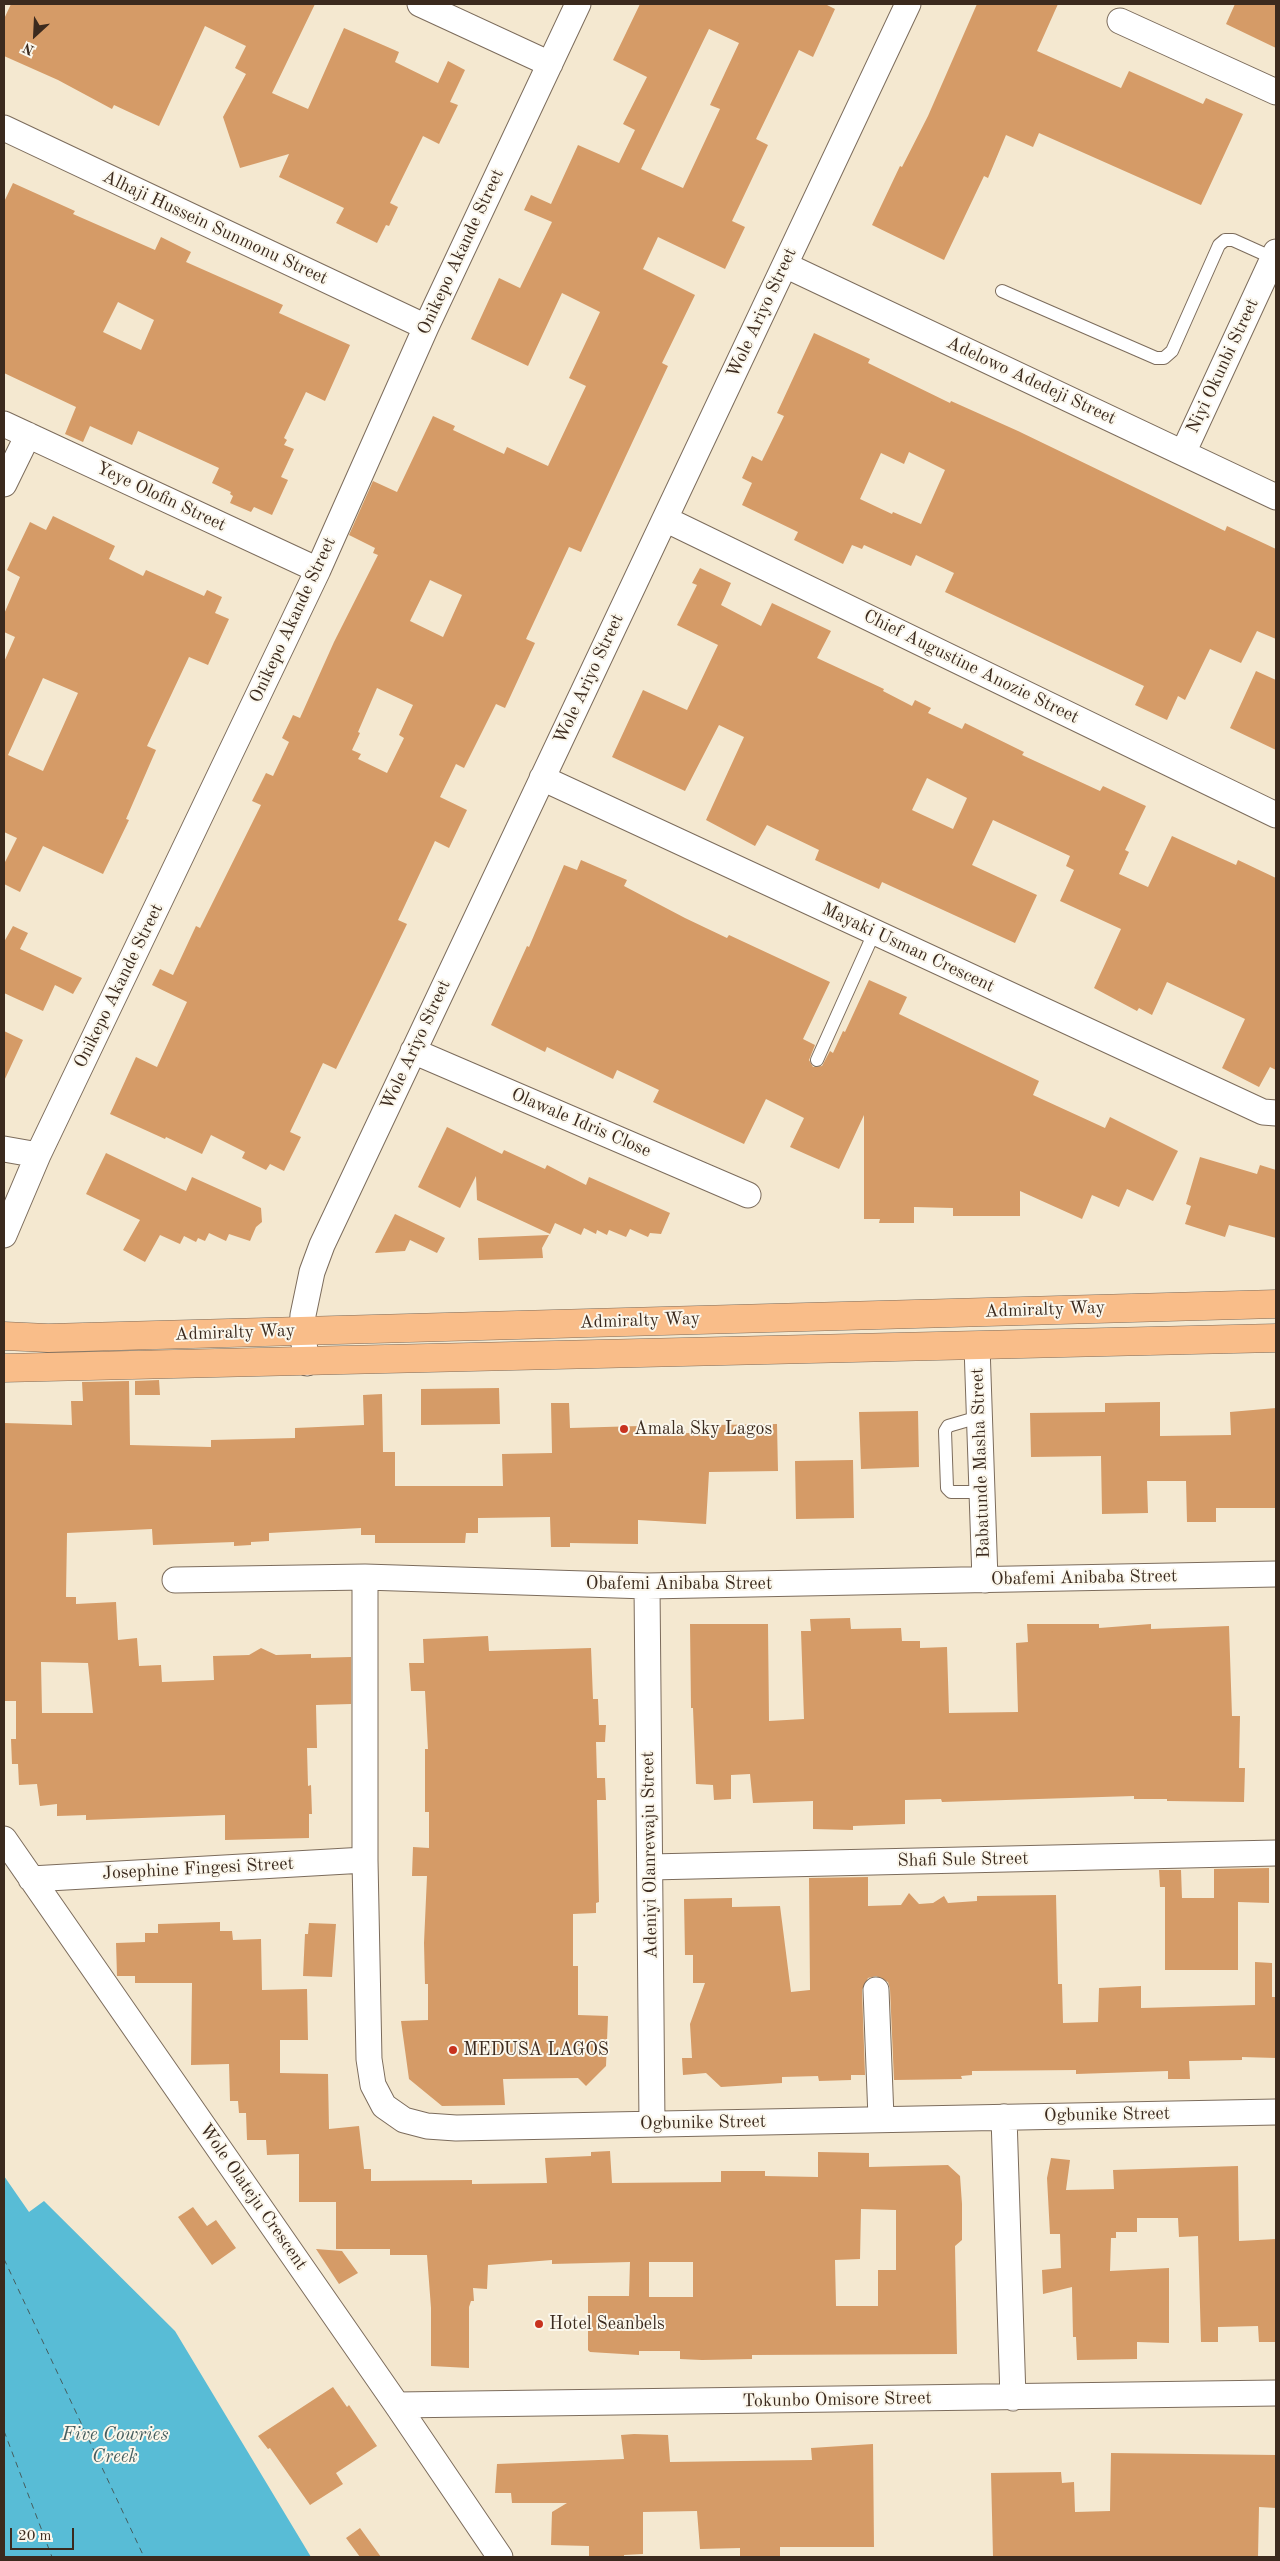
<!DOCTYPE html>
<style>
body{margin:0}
#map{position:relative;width:1280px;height:2561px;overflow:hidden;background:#f4e8d0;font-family:"Old Standard TT",serif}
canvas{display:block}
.frame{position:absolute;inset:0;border:5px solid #3b2a1e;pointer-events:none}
.north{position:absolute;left:10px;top:10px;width:50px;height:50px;-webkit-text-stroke:4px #fbf7ec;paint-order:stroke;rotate:205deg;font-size:14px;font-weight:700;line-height:20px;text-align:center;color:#3b2a1e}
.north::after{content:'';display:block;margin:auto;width:18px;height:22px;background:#3b2a1e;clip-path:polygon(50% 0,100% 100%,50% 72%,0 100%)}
.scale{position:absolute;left:10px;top:2528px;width:64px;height:22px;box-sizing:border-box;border:2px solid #3b2a1e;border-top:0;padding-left:6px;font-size:15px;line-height:18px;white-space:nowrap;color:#3b2a1e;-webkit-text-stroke:4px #fbf7ec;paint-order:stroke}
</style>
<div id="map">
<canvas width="1280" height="2561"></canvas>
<div class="frame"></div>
<div class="north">N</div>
<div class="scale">20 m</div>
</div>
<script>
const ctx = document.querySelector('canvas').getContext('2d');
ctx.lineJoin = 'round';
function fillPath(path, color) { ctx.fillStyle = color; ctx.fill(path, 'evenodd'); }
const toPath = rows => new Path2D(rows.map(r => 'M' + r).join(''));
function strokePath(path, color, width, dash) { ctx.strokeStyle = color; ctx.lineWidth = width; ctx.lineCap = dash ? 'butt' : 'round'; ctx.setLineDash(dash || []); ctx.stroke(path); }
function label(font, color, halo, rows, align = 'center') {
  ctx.font = font + ' "Old Standard TT",serif'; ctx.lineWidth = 4; ctx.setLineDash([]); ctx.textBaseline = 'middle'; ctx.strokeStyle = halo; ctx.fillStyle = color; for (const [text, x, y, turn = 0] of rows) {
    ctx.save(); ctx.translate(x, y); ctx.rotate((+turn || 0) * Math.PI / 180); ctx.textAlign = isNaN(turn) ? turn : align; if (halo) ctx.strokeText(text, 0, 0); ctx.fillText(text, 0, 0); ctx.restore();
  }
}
const water = toPath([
 [4,2176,29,2212,44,2201,175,2331,311,2557,4,2557]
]);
const ferry = toPath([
 [4,2259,144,2557],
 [4,2431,52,2557]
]);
const building = toPath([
 [11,4,315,4,272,93,308,109,344,28,399,52,395,62,438,83,448,61,465,70,450,102,458,105,439,144,423,136,390,203,398,207,389,226,386,225,377,243,336,223,344,208,279,177,289,154,240,168,223,117,246,74,235,68,246,46,205,26,159,126,114,105,112,109,58,80,4,56,4,19],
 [640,4,825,4,835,9,813,57,799,50,756,139,768,145,732,221,745,227,725,269,658,237,643,269,695,295,662,363,668,366,581,552,569,547,526,639,535,643,505,708,496,704,464,768,456,764,440,797,467,810,449,848,435,841,398,920,407,924,378,984,336,1069,323,1063,290,1132,301,1137,284,1171,270,1164,266,1170,242,1158,245,1152,211,1135,202,1154,166,1137,165,1139,110,1114,136,1057,157,1067,187,1002,152,985,160,969,173,975,196,926,200,928,261,805,252,801,266,773,273,776,289,742,282,738,293,715,300,718,334,642,378,555,373,553,375,548,349,535,373,481,397,492,433,416,455,426,453,430,504,454,507,447,548,466,586,386,569,378,600,312,562,293,528,366,471,339,499,278,520,288,552,222,524,210,531,195,551,204,578,145,619,163,635,130,623,124,647,77,613,60],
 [709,29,739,43,710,105,720,109,683,188,641,169],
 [430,580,462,595,443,637,410,621],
 [377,688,413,705,399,735,404,738,387,773,358,759,361,754,352,750,360,733,358,732],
 [977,4,1058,4,1037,51,1121,88,1129,71,1203,104,1206,98,1243,114,1201,205,1039,133,1033,147,1006,135,988,178,984,176,944,260,872,225,900,166,902,167,928,116],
 [1235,4,1276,4,1276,48,1226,24],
 [13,183,75,211,73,214,155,250,161,237,191,252,186,262,283,305,279,313,350,345,325,401,306,392,284,438,287,440,284,445,294,449,281,477,288,480,272,515,254,507,251,512,230,503,233,496,230,494,231,492,212,483,219,468,138,431,132,445,90,426,83,442,65,434,76,407,4,373,4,202],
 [118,302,154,320,141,350,103,332],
 [814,333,870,359,868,363,950,403,951,401,1018,431,1225,531,1227,526,1276,549,1276,639,1257,631,1241,663,1210,649,1185,700,1178,696,1167,720,1135,705,1144,686,945,592,954,573,916,555,911,566,864,545,862,549,852,545,843,564,794,540,798,532,742,505,752,483,742,478,752,456,762,461,784,416,777,413],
 [909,452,945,470,921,524,893,512,892,514,860,499,881,453,904,464],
 [53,516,115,546,109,559,143,576,146,570,204,596,207,590,222,597,215,613,229,619,208,665,189,657,147,746,156,750,126,819,129,820,103,874,43,846,20,892,4,884,4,864,17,838,4,832,4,662,15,637,4,632,4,614,20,577,7,570,30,522,46,530],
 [43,678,78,693,43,771,8,755],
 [700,568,731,583,721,605,761,626,772,603,831,631,817,658,884,689,883,691,912,706,915,700,931,708,928,713,962,729,965,723,1024,752,1022,755,1100,791,1103,786,1146,806,1125,850,1129,852,1119,874,1148,887,1172,836,1236,865,1238,860,1276,878,1276,1070,1270,1067,1259,1087,1222,1068,1245,1019,1167,982,1152,1015,1139,1008,1137,1011,1094,988,1121,929,1060,901,1074,870,1066,866,1070,856,993,820,972,865,1037,895,1015,943,882,882,879,889,815,860,819,850,767,825,755,846,706,820,744,737,719,725,685,791,612,757,643,690,687,710,718,645,677,625,697,585,692,583],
 [927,778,967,798,953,829,912,810],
 [1256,671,1276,680,1276,750,1230,728],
 [581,860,627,880,624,886,685,918,727,938,729,935,830,982,803,1039,815,1045,809,1060,813,1067,822,1066,830,1051,833,1053,843,1031,845,1032,869,980,907,997,899,1014,1039,1081,1033,1095,1105,1128,1110,1117,1178,1151,1153,1201,1127,1189,1119,1207,1092,1195,1082,1219,1020,1191,1020,1216,953,1216,953,1208,914,1207,914,1223,879,1223,880,1219,864,1219,864,1115,839,1169,790,1147,804,1118,766,1099,744,1144,653,1102,659,1090,617,1070,613,1079,547,1047,545,1052,491,1025,527,946,529,947,564,865,577,870],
 [13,926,28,933,20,949,82,978,73,994,55,985,43,1011,4,993,4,942],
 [4,1031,23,1040,4,1081],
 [447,1127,502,1154,504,1150,545,1169,547,1165,586,1185,589,1177,670,1213,661,1234,650,1233,648,1237,630,1229,626,1237,609,1230,607,1235,597,1230,596,1234,584,1228,581,1235,555,1223,550,1234,477,1200,476,1176,460,1208,418,1187],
 [106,1153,186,1191,192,1177,261,1208,262,1222,256,1227,250,1241,229,1234,226,1241,209,1233,205,1241,198,1238,196,1242,184,1236,180,1244,160,1235,145,1262,123,1250,140,1220,86,1194],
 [1200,1157,1257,1174,1260,1165,1276,1170,1276,1238,1229,1225,1225,1237,1185,1224,1191,1206,1186,1204],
 [395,1214,445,1238,437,1253,410,1240,405,1251,375,1253],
 [549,1235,542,1248,543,1258,479,1260,478,1238],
 [159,1380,160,1395,135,1395,135,1381],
 [129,1381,130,1445,211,1447,211,1440,295,1438,295,1428,364,1425,363,1395,382,1394,383,1452,395,1452,395,1486,503,1486,502,1454,552,1453,551,1403,569,1403,570,1428,639,1426,639,1435,715,1432,715,1425,777,1424,778,1471,709,1472,706,1524,638,1520,638,1544,570,1543,570,1547,551,1547,550,1517,478,1518,478,1533,466,1533,465,1543,375,1543,375,1535,361,1535,361,1528,269,1533,269,1541,251,1542,251,1545,234,1546,234,1542,153,1545,152,1529,67,1533,66,1597,76,1597,76,1604,116,1602,118,1640,137,1638,139,1666,161,1665,162,1682,214,1680,213,1656,249,1655,261,1648,276,1655,311,1654,311,1658,351,1657,351,1704,316,1705,317,1748,307,1748,308,1786,311,1785,312,1814,309,1814,309,1838,225,1840,225,1815,86,1820,86,1815,57,1816,57,1804,40,1806,37,1784,19,1785,18,1764,12,1764,11,1739,16,1739,16,1701,4,1701,4,1423,72,1425,71,1401,83,1401,82,1382],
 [41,1662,88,1663,93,1713,42,1713],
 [499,1388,500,1424,421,1425,421,1389],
 [1160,1402,1160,1436,1231,1435,1230,1412,1276,1408,1276,1508,1216,1508,1216,1522,1187,1522,1186,1481,1147,1481,1148,1513,1102,1514,1101,1456,1031,1457,1030,1413,1105,1412,1105,1403],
 [918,1411,919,1467,861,1469,859,1412],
 [853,1460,854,1518,796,1519,795,1461],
 [850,1618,851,1629,901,1628,902,1641,920,1641,920,1648,947,1647,949,1713,1018,1712,1016,1643,1028,1642,1027,1624,1099,1624,1099,1628,1151,1624,1151,1629,1229,1626,1232,1716,1240,1716,1239,1768,1245,1768,1244,1802,1167,1801,1167,1799,1134,1799,1134,1796,942,1802,941,1799,905,1800,905,1824,853,1826,853,1830,813,1829,813,1801,753,1803,750,1774,731,1775,731,1799,714,1800,713,1785,696,1784,693,1708,691,1708,690,1624,768,1624,769,1721,804,1719,801,1631,811,1631,810,1619],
 [488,1636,489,1651,591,1648,593,1699,598,1699,599,1725,606,1725,605,1742,596,1742,597,1778,605,1778,606,1800,597,1800,599,1902,596,1903,596,1913,573,1914,573,1966,578,1966,578,2015,608,2016,606,2066,586,2086,578,2078,503,2079,505,2105,442,2106,409,2079,401,2021,428,2020,428,1984,425,1984,424,1943,427,1876,412,1876,413,1847,429,1848,429,1812,425,1812,425,1749,428,1749,425,1691,411,1691,409,1663,424,1663,423,1639],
 [1269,1868,1269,1903,1238,1902,1238,1970,1165,1970,1165,1887,1160,1887,1159,1870,1181,1870,1182,1898,1214,1898,1214,1869],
 [868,1877,868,1906,901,1905,909,1893,919,1904,933,1903,944,1896,948,1903,977,1901,977,1896,1056,1895,1058,1984,1062,1984,1063,2023,1098,2022,1099,1988,1141,1986,1141,2008,1255,2005,1255,1962,1272,1963,1272,1997,1276,1997,1276,2058,1242,2057,1242,2060,1189,2061,1190,2079,1168,2079,1168,2071,1076,2074,1076,2070,972,2071,972,2075,961,2076,962,2079,894,2080,890,1989,888,1982,876,1976,868,1978,862,1990,865,2075,851,2075,851,2080,819,2081,818,2076,782,2077,782,2083,721,2087,706,2073,683,2075,682,2058,692,2058,690,2024,705,1983,693,1983,693,1955,685,1955,684,1899,732,1898,732,1907,780,1906,791,1992,810,1990,809,1878],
 [220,1922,220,1931,232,1931,233,1940,261,1939,262,1990,307,1989,308,2040,280,2040,280,2073,328,2074,329,2129,359,2126,364,2169,371,2169,371,2181,472,2180,472,2184,547,2183,545,2158,591,2156,591,2152,610,2151,612,2183,721,2182,721,2171,765,2171,765,2176,818,2177,818,2152,869,2153,869,2167,948,2165,960,2176,962,2204,962,2240,955,2246,957,2354,752,2355,752,2359,702,2360,680,2359,680,2351,639,2351,639,2355,590,2352,588,2350,588,2296,629,2296,630,2262,552,2264,552,2260,488,2265,487,2289,473,2288,474,2301,471,2301,469,2307,469,2368,431,2366,431,2308,427,2255,390,2255,390,2249,336,2249,336,2202,299,2202,299,2154,267,2155,266,2140,247,2140,246,2113,239,2113,238,2101,230,2101,229,2064,191,2065,192,1983,135,1983,135,1976,117,1976,116,1943,145,1942,145,1933,158,1933,158,1924],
 [861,2209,896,2210,896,2270,878,2270,878,2306,836,2306,835,2260,860,2259],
 [649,2262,693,2262,693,2297,649,2297],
 [309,1923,336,1924,332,1977,303,1976,305,1934,308,1934],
 [1051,2158,1070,2160,1066,2190,1114,2189,1113,2170,1238,2166,1239,2241,1276,2239,1276,2342,1259,2342,1258,2326,1218,2327,1218,2342,1201,2342,1198,2236,1179,2237,1178,2218,1137,2218,1137,2232,1116,2232,1116,2238,1111,2238,1110,2271,1169,2268,1169,2343,1137,2342,1137,2359,1077,2360,1076,2337,1073,2337,1072,2287,1043,2294,1042,2270,1061,2268,1060,2234,1050,2234,1047,2178],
 [193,2207,207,2226,216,2220,236,2248,212,2265,178,2217],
 [316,2249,342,2251,358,2273,339,2284],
 [333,2387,347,2407,349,2405,377,2446,336,2473,343,2484,310,2505,270,2448,268,2449,258,2436],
 [634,2434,668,2435,670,2462,812,2460,811,2448,873,2444,874,2547,780,2547,780,2557,740,2557,740,2548,700,2549,697,2511,643,2512,643,2554,624,2555,624,2557,589,2557,589,2546,551,2545,552,2512,567,2503,512,2503,511,2493,495,2493,497,2464,624,2459,621,2435],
 [1111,2453,1276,2455,1276,2508,1259,2507,1258,2557,993,2557,991,2473,1061,2472,1062,2483,1074,2482,1075,2512,1110,2511],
 [360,2528,381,2557,360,2557,346,2538]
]);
const service = toPath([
 [1002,291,1156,358,1164,358,1172,351,1219,245,1225,240,1233,240,1273,258],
 [817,1060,874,933],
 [979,1417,948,1426,945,1431,947,1488,951,1492,982,1492]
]);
const minor = toPath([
 [420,4,550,64],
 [1120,21,1276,92],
 [4,128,426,327],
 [785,265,1276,497],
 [4,424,318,570],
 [1183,453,1276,252],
 [4,484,28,435],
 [665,519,1276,815],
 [542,778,1263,1112,1276,1113],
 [413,1051,748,1195],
 [4,1149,38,1155],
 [4,1235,38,1155,318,570,426,327,578,4],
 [977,1346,985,1580],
 [307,1363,302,1331,303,1315,312,1272,322,1245,908,4],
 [1276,1574,647,1586,365,1577,365,1860,369,2059,373,2085,384,2106,404,2120,427,2126,456,2128,1276,2112],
 [175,1580,365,1577],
 [647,1586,652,2124],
 [4,1839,397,2405,500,2557],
 [650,1867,1276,1853],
 [31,1879,365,1860],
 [876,1990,881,2118],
 [1004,2117,1013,2398],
 [397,2405,1276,2393]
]);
const primary = toPath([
 [4,1336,48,1338,1276,1304],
 [4,1368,1276,1338]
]);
const markers = [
 [624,1429,5,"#c8321e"],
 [453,2050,5,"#c8321e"],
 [539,2324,5,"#c8321e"]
];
const streetNames = [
 ["Alhaji Hussein Sunmonu Street",215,228,25],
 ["Onikepo Akande Street",461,252,-65],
 ["Wole Ariyo Street",762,313,-65],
 ["Niyi Okunbi Street",1223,366,-65],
 ["Adelowo Adedeji Street",1031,381,25],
 ["Yeye Olofin Street",161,497,25],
 ["Onikepo Akande Street",293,620,-65],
 ["Chief Augustine Anozie Street",971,667,26],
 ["Wole Ariyo Street",589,679,-65],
 ["Mayaki Usman Crescent",908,948,25],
 ["Onikepo Akande Street",119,986,-64],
 ["Wole Ariyo Street",416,1045,-65],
 ["Olawale Idris Close",581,1123,23],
 ["Admiralty Way",1045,1310,-2],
 ["Admiralty Way",640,1321,-2],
 ["Admiralty Way",235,1333,-2],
 ["Babatunde Masha Street",981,1463,-92],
 ["Obafemi Anibaba Street",1084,1578,-1],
 ["Obafemi Anibaba Street",679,1584],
 ["Adeniyi Olanrewaju Street",650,1855,-91],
 ["Shafi Sule Street",963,1860,-1],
 ["Josephine Fingesi Street",198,1869,-3],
 ["Ogbunike Street",1107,2115,-1],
 ["Ogbunike Street",703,2123,-1],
 ["Wole Olateju Crescent",253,2197,55],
 ["Tokunbo Omisore Street",837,2400,-1]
];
const poiNames = [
 ["Amala Sky Lagos",634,1429],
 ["MEDUSA LAGOS",463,2050],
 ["Hotel Seanbels",549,2324]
];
const waterNames = [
 ["Five Cowries",115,2435],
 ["Creek",115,2457]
];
fillPath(water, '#58bcd6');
strokePath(ferry, '#455d5e', 1, [6, 5]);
fillPath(building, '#d59b67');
strokePath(service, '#7c6c5c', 14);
strokePath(minor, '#7c6c5c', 27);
strokePath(primary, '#7c6c5c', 29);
strokePath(service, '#fff', 12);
strokePath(minor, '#fff', 25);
strokePath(primary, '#f9bd89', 28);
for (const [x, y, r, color] of markers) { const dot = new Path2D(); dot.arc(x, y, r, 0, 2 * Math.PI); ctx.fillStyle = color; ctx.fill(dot); strokePath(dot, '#fbf7ec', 2); }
label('18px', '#3b2a1e', '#fbf7ec', streetNames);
label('18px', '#3b2a1e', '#fbf7ec', poiNames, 'left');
label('italic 19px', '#455d5e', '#fbf7ec', waterNames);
</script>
